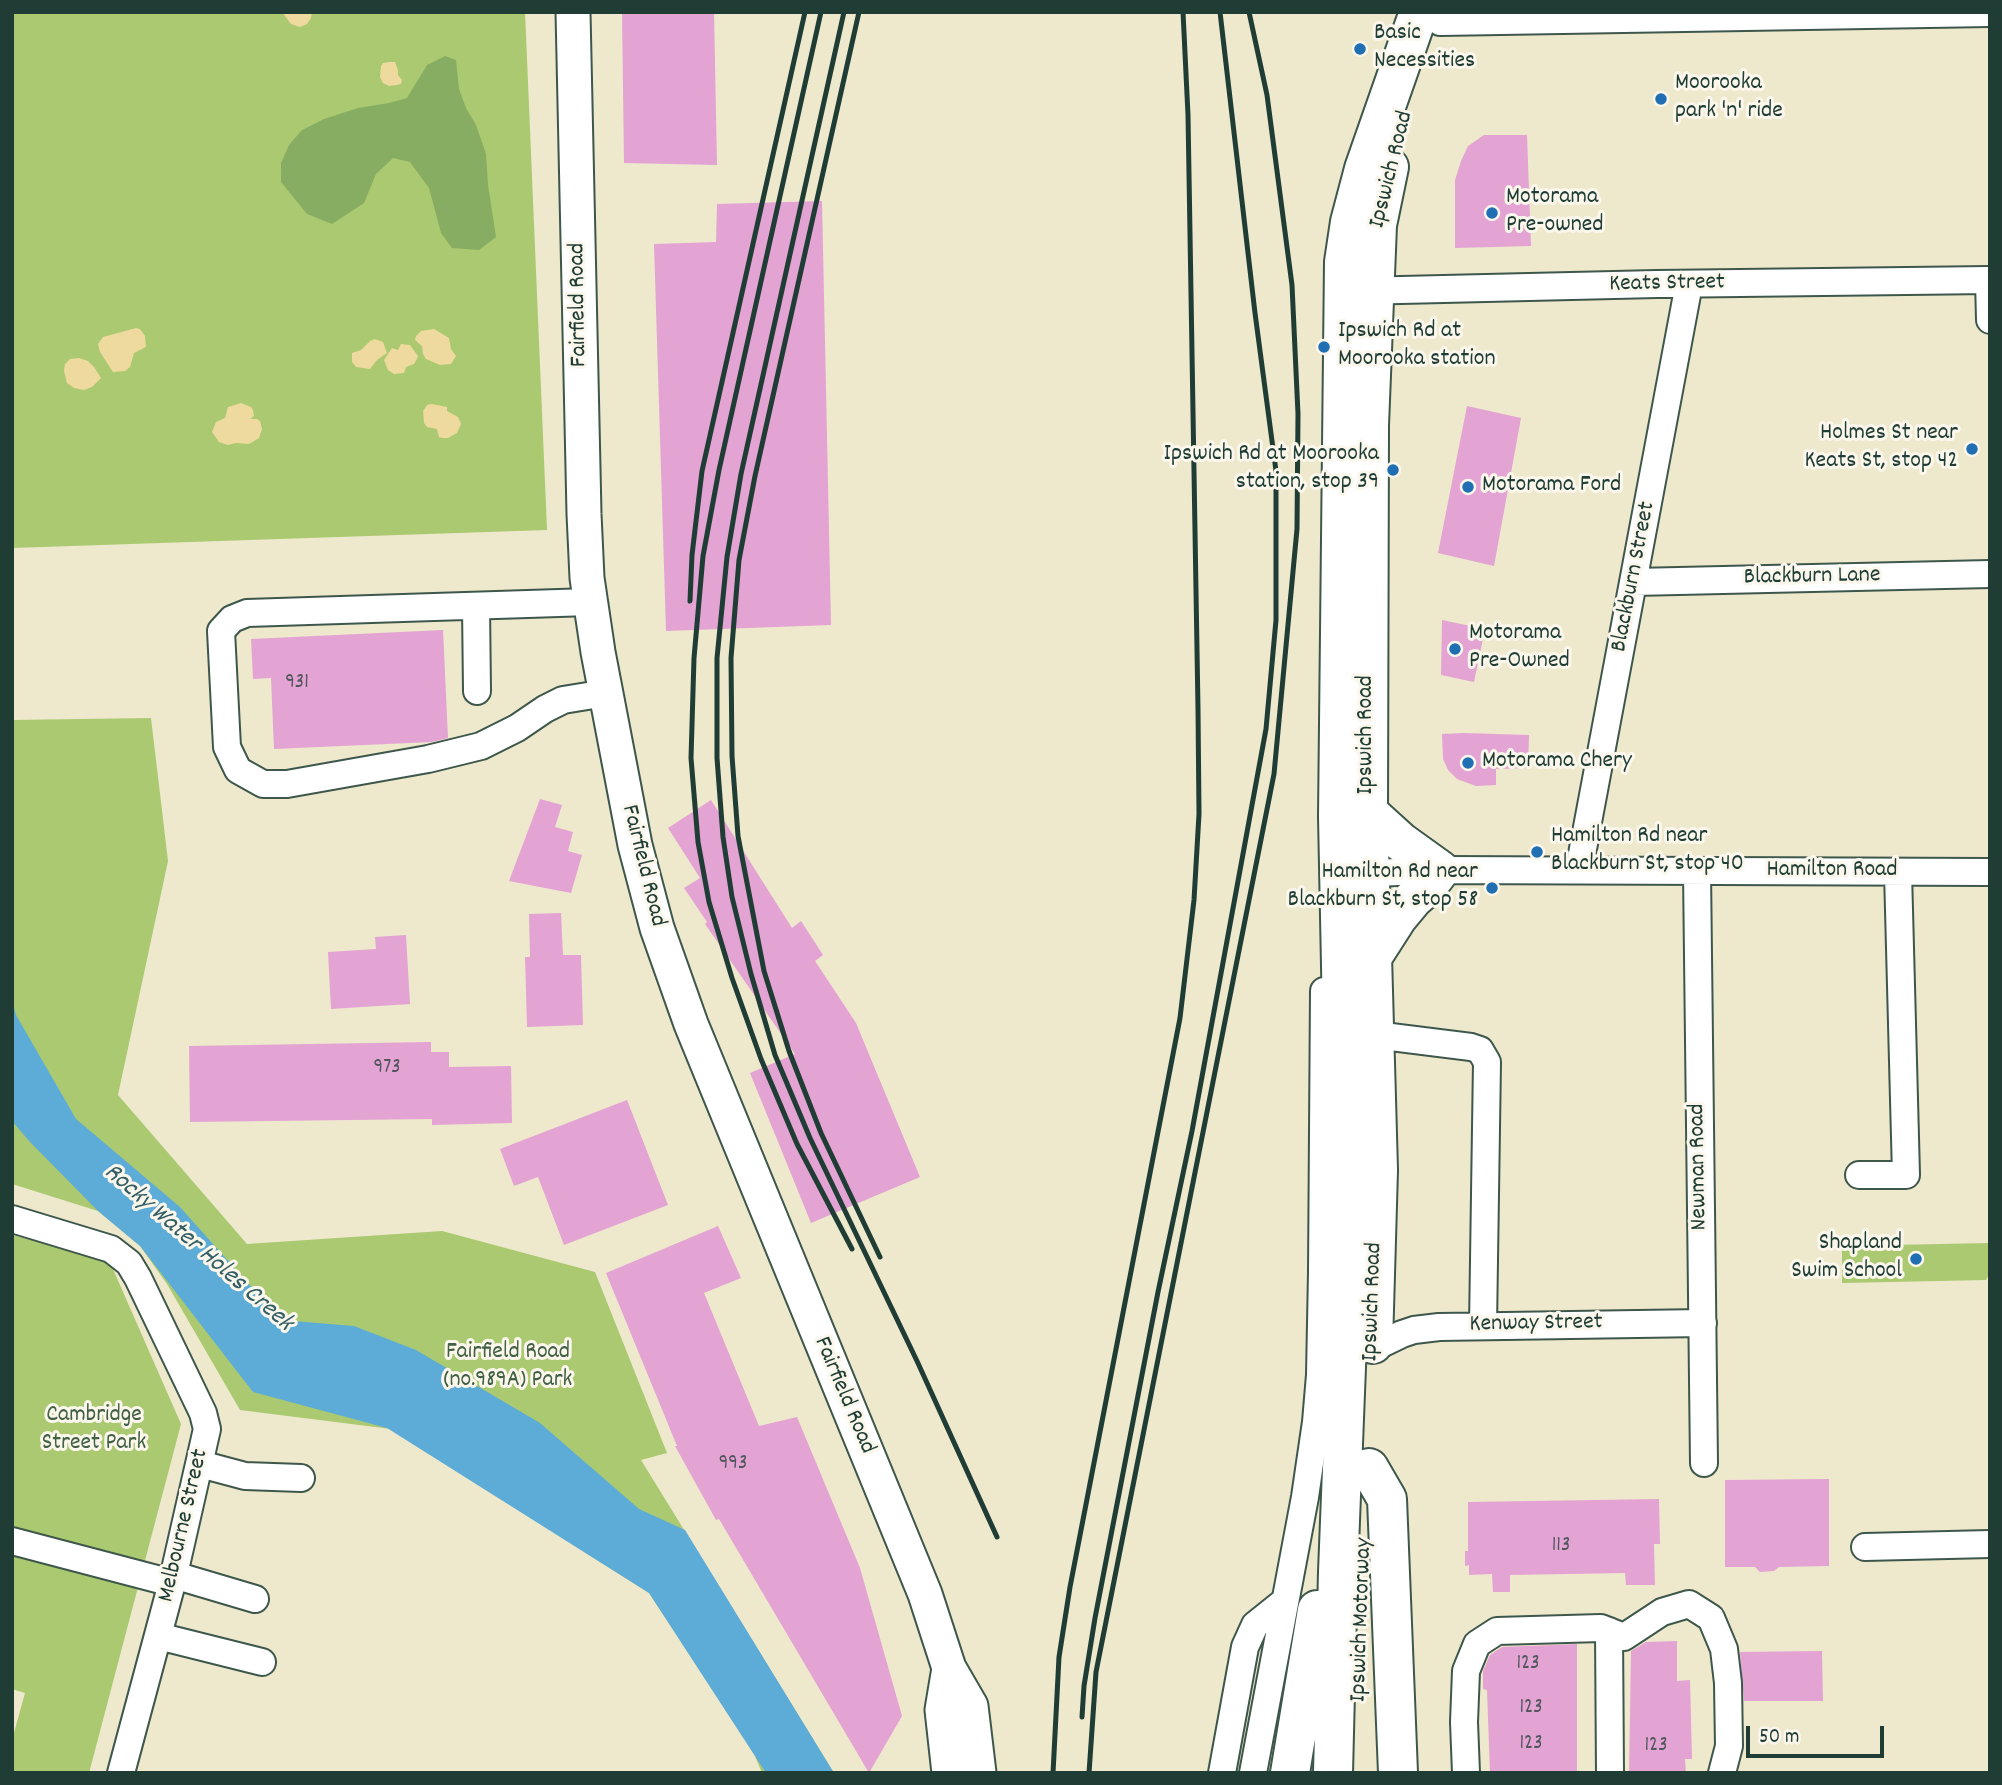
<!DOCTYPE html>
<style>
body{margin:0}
#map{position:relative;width:2002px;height:1785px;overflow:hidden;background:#eee8cd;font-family:Dekko,sans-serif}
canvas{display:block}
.frame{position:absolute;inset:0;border:14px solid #1f3d34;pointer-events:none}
.scale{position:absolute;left:1746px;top:1726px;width:138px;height:32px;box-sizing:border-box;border:4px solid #1f3d34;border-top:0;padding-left:9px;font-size:21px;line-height:24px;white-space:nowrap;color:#1f3d34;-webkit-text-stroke:5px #fbf7ec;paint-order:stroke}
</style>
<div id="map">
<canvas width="2002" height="1785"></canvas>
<div class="frame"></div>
<div class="scale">50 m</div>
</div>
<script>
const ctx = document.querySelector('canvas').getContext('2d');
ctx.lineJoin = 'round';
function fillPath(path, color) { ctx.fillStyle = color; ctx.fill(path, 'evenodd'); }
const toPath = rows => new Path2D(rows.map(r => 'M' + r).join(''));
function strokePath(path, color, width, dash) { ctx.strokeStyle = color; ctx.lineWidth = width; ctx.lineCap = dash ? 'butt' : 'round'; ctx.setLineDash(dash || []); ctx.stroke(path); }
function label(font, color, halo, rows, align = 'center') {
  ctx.font = font + ' Dekko,sans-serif'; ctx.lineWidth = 6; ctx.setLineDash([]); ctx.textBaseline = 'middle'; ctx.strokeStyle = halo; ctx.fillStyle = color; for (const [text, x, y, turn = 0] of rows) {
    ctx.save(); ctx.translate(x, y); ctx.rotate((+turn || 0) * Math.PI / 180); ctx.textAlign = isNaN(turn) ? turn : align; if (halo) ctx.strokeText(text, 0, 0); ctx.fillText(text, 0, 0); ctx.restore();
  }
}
const green = toPath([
 [12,12,525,12,547,530,12,548],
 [151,718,168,861,118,1095,247,1244,442,1231,595,1272,667,1453,641,1460,834,1773,762,1773,752,1749,649,1593,391,1429,240,1410,167,1284,140,1246,98,1211,12,1184,12,720],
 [12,1235,109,1260,181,1424,89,1773,12,1773,12,1740,25,1693,12,1689],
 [1990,1243,1990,1272,1986,1280,1842,1283,1842,1246]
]);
const forest = toPath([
 [445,56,456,60,459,89,466,108,476,125,486,154,488,185,496,237,479,250,452,248,441,233,429,188,410,162,393,158,376,174,364,203,332,224,307,214,281,182,281,163,289,145,302,130,324,119,358,108,389,103,407,98,427,65]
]);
const sand = toPath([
 [282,12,312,12,311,18,307,24,300,27,291,24],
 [390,62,395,62,398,70,398,75,402,80,401,84,397,85,389,86,383,83,380,77,381,66,383,63],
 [136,328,140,329,145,336,146,347,134,353,130,367,125,371,113,372,100,352,98,344,103,337],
 [434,329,449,338,451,349,456,356,451,364,440,365,426,359,423,354,422,346,415,340,416,336,421,331],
 [375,339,383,342,387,353,377,360,370,369,356,367,352,362,352,353,361,350,370,341],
 [401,344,410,345,418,356,417,359,414,364,406,367,404,373,394,374,388,370,384,360,392,348,398,350],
 [79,358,88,361,94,367,101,378,92,387,84,390,74,388,67,383,64,371,65,364,70,359],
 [241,403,251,407,253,410,254,416,250,419,257,419,260,421,262,429,259,438,249,444,236,443,228,445,219,442,212,432,216,422,225,418,228,407],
 [432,404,447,407,447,411,458,417,461,424,457,433,448,438,442,438,439,437,437,429,427,427,424,423,423,411,427,405]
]);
const water = toPath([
 [12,1000,16,1015,76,1119,180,1207,281,1320,354,1326,416,1350,540,1423,639,1509,685,1530,834,1773,766,1773,649,1593,387,1428,253,1392,140,1246,98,1211,30,1142,12,1121]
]);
const building = toPath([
 [622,12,714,12,717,165,624,163],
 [1484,135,1527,135,1531,246,1455,248,1455,180,1461,161,1468,146],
 [822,201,831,625,666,631,654,244,716,242,717,204],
 [1467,406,1521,418,1494,566,1438,553],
 [1442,620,1485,629,1474,682,1441,675],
 [443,630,448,738,432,742,274,749,271,678,253,679,251,639],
 [1464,733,1529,735,1528,768,1496,769,1496,785,1476,786,1457,779,1448,770,1443,759,1442,734],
 [540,799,562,805,555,827,573,832,568,851,582,855,571,893,509,881],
 [711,800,792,928,801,921,823,955,815,961,856,1023,920,1177,811,1223,750,1073,795,1054,705,924,707,922,684,888,700,878,668,828],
 [561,913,563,955,581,955,583,1025,527,1027,525,957,530,957,529,914],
 [406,935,410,1004,331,1009,328,952,376,949,375,937],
 [431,1042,431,1052,449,1052,449,1067,511,1066,512,1123,432,1125,432,1119,190,1122,189,1046],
 [627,1100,668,1205,564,1245,538,1177,514,1186,500,1149],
 [718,1226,741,1278,704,1293,759,1426,797,1417,860,1568,902,1716,869,1773,719,1519,716,1520,675,1446,677,1446,606,1273],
 [1829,1479,1829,1566,1779,1567,1774,1571,1760,1572,1755,1567,1725,1567,1725,1480],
 [1659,1499,1660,1544,1654,1544,1655,1585,1626,1585,1625,1573,1510,1575,1510,1592,1493,1592,1492,1574,1469,1575,1469,1565,1465,1566,1465,1551,1468,1551,1468,1502],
 [1677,1641,1677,1681,1690,1680,1692,1759,1685,1759,1686,1773,1629,1773,1631,1651,1646,1642],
 [1577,1644,1577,1773,1490,1773,1487,1690,1483,1689,1483,1671,1490,1655,1502,1647],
 [1822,1651,1823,1701,1744,1701,1740,1652]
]);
const minor = toPath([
 [1440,22,1990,13],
 [1989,280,1990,320],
 [1358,291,1657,284,1990,280],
 [1634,582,1990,574],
 [590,602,247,613,232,619,221,631,227,747,238,770,263,784,287,784,428,759,481,746,517,728,545,709,563,700,606,693],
 [476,606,477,691],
 [1579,870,1689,284],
 [1697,871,1704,1463],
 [1355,874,1440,870,1990,872],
 [1375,1035,1471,1047,1480,1050,1487,1062,1483,1326],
 [1859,1175,1906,1175,1898,872],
 [12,1219,111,1249,129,1263,138,1278,203,1413,207,1429,172,1583,121,1773],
 [1373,1348,1402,1334,1414,1330,1439,1327,1703,1323],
 [200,1464,245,1476,301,1478],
 [12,1541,172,1583],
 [1865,1547,1990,1544],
 [174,1575,255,1599],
 [1609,1631,1610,1773],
 [158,1636,262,1662],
 [1222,1773,1245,1647,1255,1625,1285,1601],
 [1253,1773,1305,1497,1316,1422,1320,1375,1322,1272,1324,991],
 [1466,1773,1464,1722,1466,1671,1477,1644,1497,1631,1601,1628,1624,1637,1662,1612,1689,1604,1711,1618,1724,1649,1728,1683,1729,1746,1722,1773]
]);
const major = toPath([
 [573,12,584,514,587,578,598,652,635,845,657,928,691,1024,925,1594,949,1668,971,1706,979,1773],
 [949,1668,942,1710,949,1773]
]);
const highway = toPath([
 [1368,812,1401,842,1440,870,1428,886,1413,899,1398,917,1373,956],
 [1373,1344,1378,1170,1368,812,1369,425,1377,225,1389,167],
 [1369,1468,1387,1499,1398,1773],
 [1290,1773,1317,1610],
 [1333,1773,1338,1572,1348,1316,1338,816,1344,262,1350,222,1364,169,1419,12]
]);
const rail = toPath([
 [821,12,719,470,703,556,694,658,691,758,698,842,709,902,732,978,761,1059,797,1144,852,1249],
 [844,12,741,474,727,557,717,658,717,758,723,837,732,897,751,974,775,1055,810,1138,917,1361,997,1537],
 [859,12,755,476,739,560,731,658,732,756,738,836,764,971,789,1051,821,1133,880,1257],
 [690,601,692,555,702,471,805,12],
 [1082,1717,1084,1686,1095,1618,1158,1292,1192,1131,1266,729,1276,620,1276,471,1255,313,1220,12],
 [1053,1773,1059,1657,1070,1587,1180,1018,1194,900,1199,814,1198,709,1188,115,1183,12],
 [1089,1773,1096,1672,1274,774,1297,529,1298,414,1292,285,1267,95,1249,12]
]);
const markers = [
 [1360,49,7,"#1f6fb2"],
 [1661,99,7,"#1f6fb2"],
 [1492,213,7,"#1f6fb2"],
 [1324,347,7,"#1f6fb2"],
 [1972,449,7,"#1f6fb2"],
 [1393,470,7,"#1f6fb2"],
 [1468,487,7,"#1f6fb2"],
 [1455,649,7,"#1f6fb2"],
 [1468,763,7,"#1f6fb2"],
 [1537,852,7,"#1f6fb2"],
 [1492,888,7,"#1f6fb2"],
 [1916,1259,7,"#1f6fb2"]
];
const numberNames = [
 ["931",297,684],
 ["973",387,1069],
 ["993",733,1465],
 ["113",1561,1547],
 ["123",1528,1665],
 ["123",1531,1709],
 ["123",1531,1745],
 ["123",1656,1747]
];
const poiNames = [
 ["Basic",1374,35],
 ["Necessities",1374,63],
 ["Moorooka",1675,85],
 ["park 'n' ride",1675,113],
 ["Motorama",1506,199],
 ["Pre-owned",1506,227],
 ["Ipswich Rd at",1338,333],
 ["Moorooka station",1338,361],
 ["Holmes St near",1958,435,"right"],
 ["Keats St, stop 42",1958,463,"right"],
 ["Ipswich Rd at Moorooka",1379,456,"right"],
 ["station, stop 39",1379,484,"right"],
 ["Motorama Ford",1482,487],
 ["Motorama",1469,635],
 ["Pre-Owned",1469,663],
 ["Motorama Chery",1482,763],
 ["Hamilton Rd near",1551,838],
 ["Blackburn St, stop 40",1551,866],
 ["Hamilton Rd near",1478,874,"right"],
 ["Blackburn St, stop 58",1478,902,"right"],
 ["Shapland",1902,1245,"right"],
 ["Swim School",1902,1273,"right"]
];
const streetNames = [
 ["Ipswich Road",1393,170,-76],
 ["Keats Street",1667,285,-1],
 ["Fairfield Road",580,305,-91],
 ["Blackburn Street",1635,577,-79],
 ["Blackburn Lane",1812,578,-1],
 ["Ipswich Road",1368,735,-90],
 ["Fairfield Road",642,866,76],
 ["Hamilton Road",1832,872],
 ["Newman Road",1700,1167,-91],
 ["Ipswich Road",1374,1302,-88],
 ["Kenway Street",1536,1325,-1],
 ["Fairfield Road",843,1396,67],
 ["Melbourne Street",185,1526,-77],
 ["Ipswich Motorway",1363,1620,-88]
];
const parkNames = [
 ["Fairfield Road",508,1354],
 ["(no.989A) Park",508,1382],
 ["Cambridge",94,1417],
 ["Street Park",94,1445]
];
const waterNames = [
 ["Rocky Water Holes Creek",197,1249,41]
];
fillPath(green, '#aac970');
fillPath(forest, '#87ad62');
fillPath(sand, '#eeda9e');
fillPath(water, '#5dacd7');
fillPath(building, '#e3a3d3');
strokePath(minor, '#3e574b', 30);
strokePath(major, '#3e574b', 37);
strokePath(highway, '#3e574b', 42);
strokePath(minor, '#fff', 26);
strokePath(major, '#fff', 33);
strokePath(highway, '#fff', 38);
strokePath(rail, '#1f3d34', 5);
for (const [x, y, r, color] of markers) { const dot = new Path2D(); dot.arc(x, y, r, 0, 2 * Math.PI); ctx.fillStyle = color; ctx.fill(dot); strokePath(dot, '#fbf7ec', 2.5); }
label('21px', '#50565c', null, numberNames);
label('24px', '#1f3d34', '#fbf7ec', poiNames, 'left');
label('24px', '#1f3d34', '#fbf7ec', streetNames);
label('24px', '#426043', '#fbf7ec', parkNames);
label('italic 26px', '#325e65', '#fbf7ec', waterNames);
</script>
